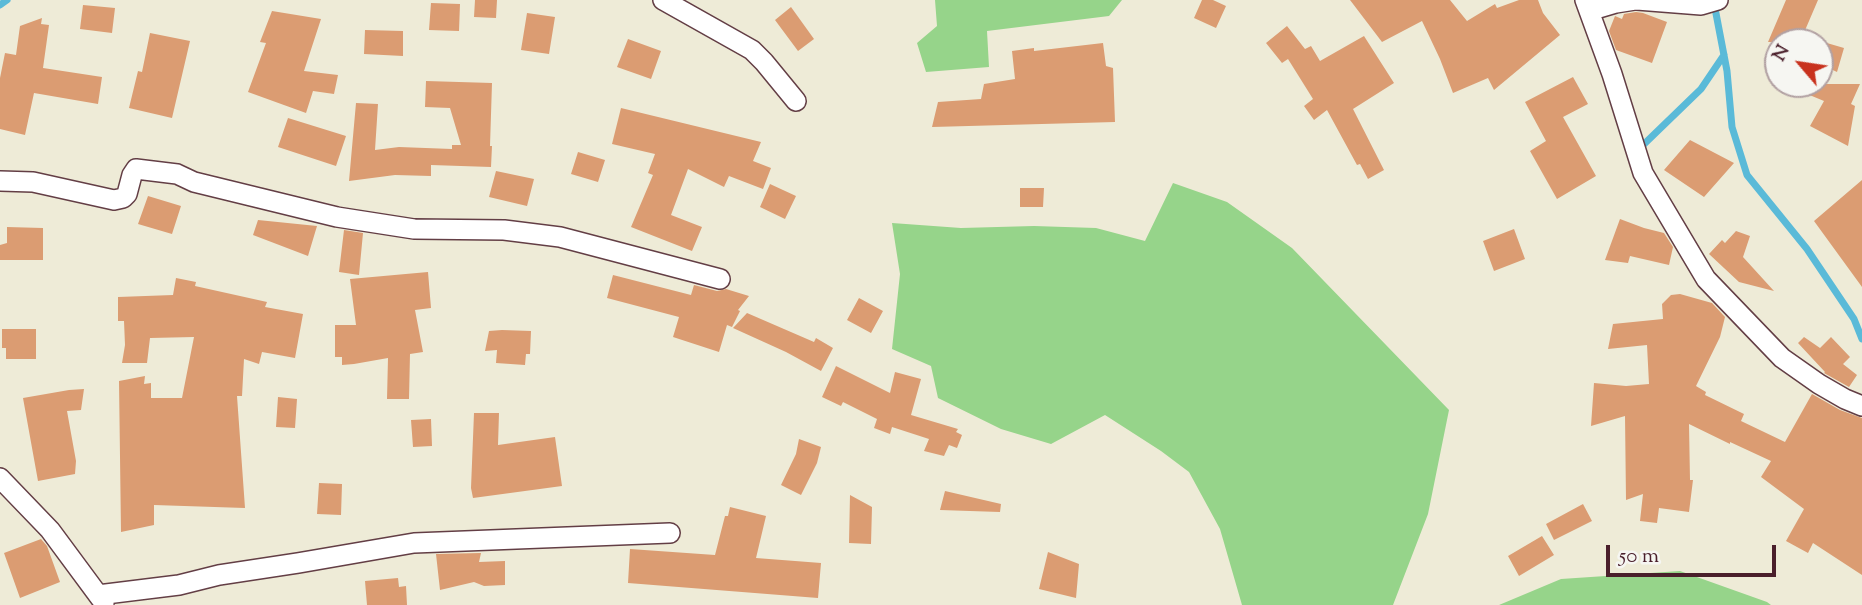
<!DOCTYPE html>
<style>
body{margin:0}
#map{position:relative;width:1862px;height:605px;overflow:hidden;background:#eeebd7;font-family:"Sorts Mill Goudy",serif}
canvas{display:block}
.north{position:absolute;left:1764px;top:28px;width:70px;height:70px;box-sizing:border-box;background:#f6f6f2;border:2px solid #b1a0a2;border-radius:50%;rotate:299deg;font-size:19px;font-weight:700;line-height:28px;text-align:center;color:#4a1f2b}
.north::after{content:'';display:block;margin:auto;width:24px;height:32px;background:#c8321e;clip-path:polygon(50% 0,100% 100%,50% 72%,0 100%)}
.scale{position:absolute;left:1606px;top:545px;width:170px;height:32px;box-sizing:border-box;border:4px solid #4a1f2b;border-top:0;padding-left:9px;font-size:21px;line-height:24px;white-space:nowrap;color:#4a1f2b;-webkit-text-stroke:5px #f6f6f2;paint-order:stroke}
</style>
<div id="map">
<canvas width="1862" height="605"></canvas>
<div class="north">N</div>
<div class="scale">50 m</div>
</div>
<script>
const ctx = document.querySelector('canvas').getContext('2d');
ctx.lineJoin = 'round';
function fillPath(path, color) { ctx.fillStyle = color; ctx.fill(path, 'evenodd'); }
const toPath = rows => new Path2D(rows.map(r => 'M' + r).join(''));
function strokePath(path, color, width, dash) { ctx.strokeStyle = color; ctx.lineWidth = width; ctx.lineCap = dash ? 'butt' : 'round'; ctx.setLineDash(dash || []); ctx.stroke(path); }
const green = toPath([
 [935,0,1122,0,1109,16,987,31,989,67,926,72,917,43,937,26],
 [1173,183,1227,202,1292,248,1449,410,1428,514,1393,605,1242,605,1220,529,1189,472,1161,451,1105,415,1051,444,1001,429,938,398,931,366,892,349,900,274,892,223,961,228,1034,226,1096,228,1145,241],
 [1680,571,1767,602,1771,605,1499,605,1561,579]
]);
const stream = toPath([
 [1714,3,1727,71,1732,127,1747,175,1807,249,1854,319,1862,339],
 [0,5,7,0],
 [1640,148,1701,89,1724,55]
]);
const building = toPath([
 [475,0,497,0,496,18,474,17],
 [1202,0,1213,0,1226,6,1216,28,1194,18],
 [1350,0,1450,0,1467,21,1495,4,1497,8,1519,0,1538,0,1543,13,1560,35,1494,90,1488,78,1453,93,1440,59,1422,21,1382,42],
 [1786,0,1818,0,1800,42,1768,42],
 [431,3,460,4,459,31,429,30],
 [83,5,115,8,112,33,80,29],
 [791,7,814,39,798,51,775,20],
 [272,11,321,19,304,71,338,75,334,94,313,91,306,113,248,92,266,43,260,42],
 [1636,12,1643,13,1667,22,1652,63,1616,50,1609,31,1615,16,1622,19,1624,14],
 [527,13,555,17,549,54,521,50],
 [42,18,41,24,49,25,43,68,102,77,98,104,34,93,25,135,0,129,0,78,5,53,16,55,20,26],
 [1287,26,1305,49,1311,46,1320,61,1364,36,1394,83,1353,109,1384,170,1368,179,1360,164,1357,165,1327,110,1314,120,1304,106,1313,99,1288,59,1282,63,1266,43],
 [365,30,403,31,403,56,364,54],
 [150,33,190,41,172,118,129,108,138,71,142,72],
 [628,39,661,51,651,79,617,67],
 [1820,41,1844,48,1837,72,1820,64],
 [1103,43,1106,66,1113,68,1115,122,932,127,938,102,981,99,984,84,1015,79,1012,51,1034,48,1034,51],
 [1573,77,1588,104,1563,117,1596,176,1557,199,1530,151,1546,141,1525,102],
 [426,81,492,83,490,146,492,146,491,167,431,165,431,176,395,175,349,181,356,103,378,104,375,150,399,147,452,149,452,145,461,145,450,108,425,107],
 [1783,84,1860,84,1851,104,1855,106,1848,146,1810,126,1824,101],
 [621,108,761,142,753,161,771,168,763,189,729,176,724,187,688,169,671,215,702,227,692,251,631,227,653,175,648,173,655,154,612,144],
 [288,118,346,136,336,166,278,147],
 [1690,140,1734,163,1704,197,1664,170],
 [578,152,605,160,598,182,571,174],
 [496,171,534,179,527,206,489,197],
 [1862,180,1862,287,1814,221],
 [770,184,796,196,785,219,760,207],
 [1020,188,1044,188,1043,207,1020,207],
 [148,196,181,206,172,234,138,224],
 [1620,219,1644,228,1664,233,1673,247,1669,265,1630,256,1628,263,1605,260],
 [258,220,317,226,308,256,253,235],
 [7,227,43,228,43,260,0,260,0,245,7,243],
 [1514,229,1525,259,1494,271,1483,241],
 [344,230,363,233,359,275,339,272],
 [1736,231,1750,236,1743,257,1774,291,1739,282,1709,254,1722,240,1725,243],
 [428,272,431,308,415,310,423,352,410,354,409,399,387,399,388,358,354,364,342,365,342,357,335,357,335,325,356,325,350,279],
 [613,275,691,295,694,285,717,291,726,289,749,296,738,310,740,311,732,327,727,325,719,352,673,337,679,317,607,298],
 [176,278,196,282,195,286,267,302,265,307,303,314,295,358,262,352,259,364,244,359,242,396,237,396,245,508,154,505,154,525,121,532,119,381,145,376,144,384,151,383,151,398,182,398,194,337,150,338,147,363,122,363,125,345,124,321,118,321,118,297,173,295],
 [1680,294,1712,303,1725,317,1720,337,1696,386,1706,392,1705,395,1744,414,1741,421,1785,442,1812,394,1840,410,1862,418,1862,575,1813,543,1808,553,1786,541,1804,509,1761,477,1771,461,1730,442,1730,444,1689,424,1690,480,1693,480,1689,512,1659,508,1657,523,1640,521,1643,494,1626,500,1625,416,1591,426,1594,383,1626,386,1649,384,1647,345,1608,349,1613,324,1663,319,1662,304,1671,295],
 [859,298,883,311,871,333,847,320],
 [747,313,814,342,816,338,833,348,821,371,786,352,733,328],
 [2,329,36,329,36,359,6,359,6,348,2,348],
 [502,330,531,331,530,354,526,354,525,365,496,363,497,350,485,351,489,331],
 [1804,337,1820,348,1831,337,1850,357,1843,364,1857,375,1849,387,1824,373,1825,372,1798,343],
 [836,366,890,393,895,372,921,379,911,415,958,429,956,432,962,435,957,448,949,445,944,456,924,451,929,439,892,427,890,434,874,428,877,419,843,402,841,406,822,397],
 [84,389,81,410,67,411,76,461,75,474,38,481,23,398,69,390],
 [278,397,297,399,295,428,276,427],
 [474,413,499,413,498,445,555,437,562,486,473,498,471,488],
 [431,419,432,446,413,447,411,420],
 [799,439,821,447,817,463,801,495,781,485,796,454],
 [319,483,342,484,341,515,317,514],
 [945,491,1001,504,1000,512,940,510],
 [850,495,872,507,871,544,849,543],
 [1583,504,1592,521,1554,540,1546,524],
 [730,507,766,516,756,558,821,563,818,598,628,583,630,549,715,555,725,516,728,516],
 [1542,536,1554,555,1519,576,1508,556],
 [41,539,47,546,60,582,20,598,4,553],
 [1048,552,1079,564,1076,598,1039,589],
 [481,553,479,562,505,561,505,585,484,586,474,582,440,590,436,554],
 [398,578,399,587,406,586,407,605,367,605,365,581]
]);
const minor = toPath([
 [663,0,752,50,764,62,796,101],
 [1585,0,1612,74,1643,173,1706,279,1782,358,1819,384,1845,399,1862,406],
 [1637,0,1701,5,1718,0],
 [1589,11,1616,3,1635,0],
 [0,181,33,182,114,200,123,198,127,194,132,175,136,169,177,174,194,182,337,217,414,229,504,230,560,237,720,279],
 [0,478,50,530,104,603],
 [98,595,179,585,219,575,298,563,414,543,670,533]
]);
fillPath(green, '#96d48a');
strokePath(stream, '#5abad8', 7);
fillPath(building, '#db9c72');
strokePath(minor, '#633e45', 22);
strokePath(minor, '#fff', 19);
</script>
